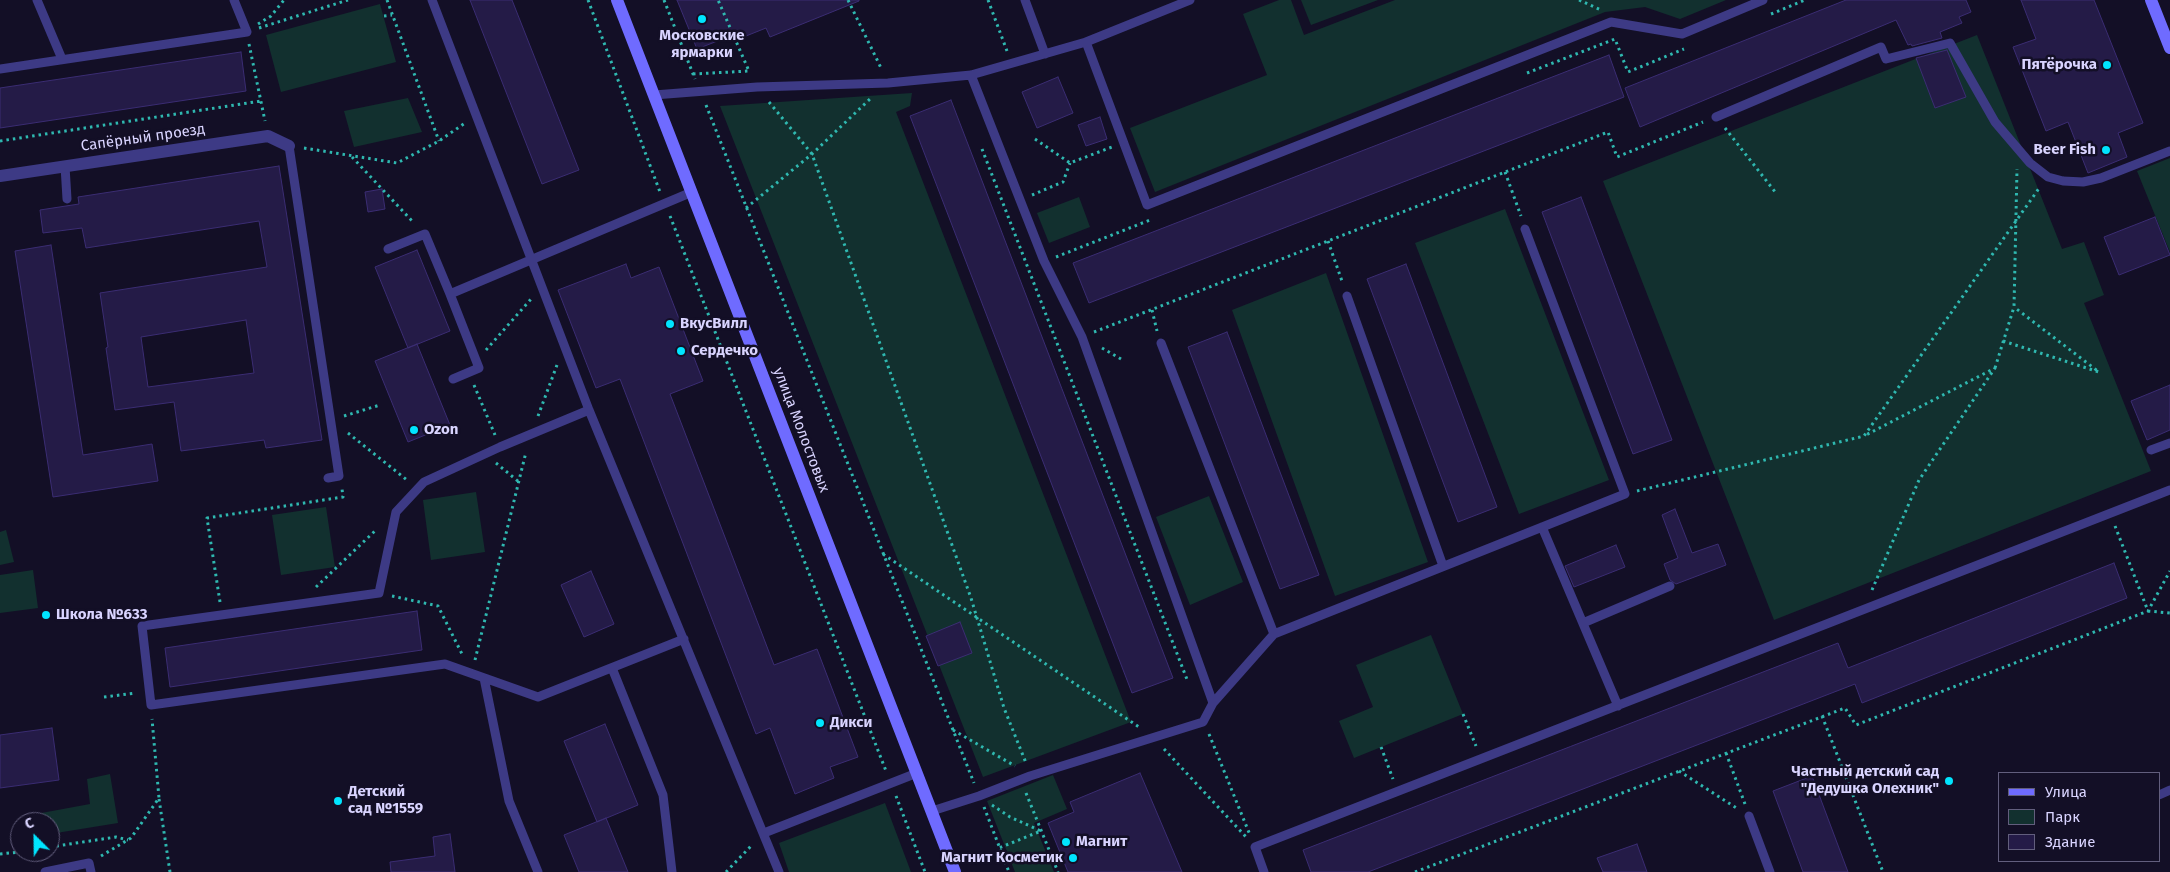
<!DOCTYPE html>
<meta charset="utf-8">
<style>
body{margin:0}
#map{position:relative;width:2170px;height:872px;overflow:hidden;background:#130f26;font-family:"Fira Sans",sans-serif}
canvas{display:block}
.legend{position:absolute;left:1998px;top:772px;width:162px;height:90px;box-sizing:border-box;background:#130f26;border:1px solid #625e7d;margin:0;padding:6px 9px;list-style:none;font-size:15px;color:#d9d4ff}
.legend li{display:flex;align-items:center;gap:10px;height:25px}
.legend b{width:25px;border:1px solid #625e7d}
.north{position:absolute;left:10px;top:812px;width:50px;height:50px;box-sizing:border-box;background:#130f26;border:1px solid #625e7d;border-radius:50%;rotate:337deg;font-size:14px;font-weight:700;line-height:20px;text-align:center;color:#d9d4ff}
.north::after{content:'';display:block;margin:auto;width:18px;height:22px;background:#00e5ff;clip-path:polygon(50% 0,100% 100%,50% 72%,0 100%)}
</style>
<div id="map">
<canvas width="2170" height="872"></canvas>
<ul class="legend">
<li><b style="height:6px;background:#6f6bff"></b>Улица</li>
<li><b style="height:14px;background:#12302f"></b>Парк</li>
<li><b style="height:14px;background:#241b47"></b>Здание</li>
</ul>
<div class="north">С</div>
</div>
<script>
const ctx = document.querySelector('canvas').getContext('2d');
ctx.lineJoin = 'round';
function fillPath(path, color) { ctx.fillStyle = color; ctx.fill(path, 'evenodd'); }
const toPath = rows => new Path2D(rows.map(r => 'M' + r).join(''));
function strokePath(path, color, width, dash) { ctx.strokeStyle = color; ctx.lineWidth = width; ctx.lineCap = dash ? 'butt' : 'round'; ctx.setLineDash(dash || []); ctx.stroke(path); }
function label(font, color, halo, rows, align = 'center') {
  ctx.font = font + ' "Fira Sans",sans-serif'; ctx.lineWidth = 5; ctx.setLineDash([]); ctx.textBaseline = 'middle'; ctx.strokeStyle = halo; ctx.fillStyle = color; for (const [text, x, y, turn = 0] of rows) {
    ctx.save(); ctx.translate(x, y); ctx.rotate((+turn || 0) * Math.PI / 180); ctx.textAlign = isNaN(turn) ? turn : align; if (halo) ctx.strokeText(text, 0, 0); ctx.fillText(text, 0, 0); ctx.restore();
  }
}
const green = toPath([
 [1279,0,1291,0,1304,35,1395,0,1726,0,1680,19,1645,7,1605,12,1155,192,1130,128,1267,75,1243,14],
 [1301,0,1378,0,1311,25],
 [380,4,396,62,281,92,266,35],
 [1977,35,2062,249,2084,242,2104,295,2084,303,2151,471,1774,620,1603,181],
 [912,93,910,106,896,112,1131,722,983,777,720,106],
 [408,98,422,132,354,147,344,111],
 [2170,158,2170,252,2137,171],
 [1079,197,1090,227,1049,243,1037,213],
 [1505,209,1609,480,1519,514,1415,243],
 [1326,273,1428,562,1335,596,1232,310],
 [476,492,485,552,431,560,423,500],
 [1209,496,1243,582,1190,605,1156,517],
 [326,507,335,567,281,575,272,515],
 [6,530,14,562,0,565,0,532],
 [33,570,38,608,0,613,0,575],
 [1431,635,1463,714,1354,758,1339,721,1373,707,1356,665],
 [110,774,118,823,50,834,50,822,38,822,36,814,90,804,87,779],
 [1053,775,1067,809,1034,823,1054,872,1015,872,987,801],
 [885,803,911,872,789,872,779,843]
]);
const building = toPath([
 [470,0,512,0,579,170,542,184,470,0],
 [677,0,859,0,859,1,770,37,766,28,741,38,738,33,697,49,677,0],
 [1846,0,1966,0,1971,12,1959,17,1962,23,1940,32,1942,38,1912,46,1911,44,1908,45,1896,20,1640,127,1625,88,1846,0],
 [2021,0,2094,0,2143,123,2118,133,2127,157,2088,173,2068,122,2046,131,2013,47,2036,39,2021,0],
 [1947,50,1966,97,1935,108,1916,58,1947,50],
 [241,52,246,91,0,128,0,88,241,52],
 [1609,55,1624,97,1089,303,1073,263,1609,55],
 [1058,77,1073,113,1037,128,1022,92,1058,77],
 [951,100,1173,678,1132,693,910,116,951,100],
 [1100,117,1107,139,1086,146,1078,125,1100,117],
 [279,166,322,440,266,448,264,440,181,451,174,402,115,410,106,348,108,347,100,293,267,267,259,221,86,248,82,228,43,233,40,210,79,204,78,197,279,166],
 [246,320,254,373,148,387,141,337,246,320],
 [382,189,385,209,368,212,365,192,382,189],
 [1581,197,1672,440,1633,454,1542,212,1581,197],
 [2155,217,2170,255,2119,275,2104,237,2155,217],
 [51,245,83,455,152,444,158,481,53,497,15,251,51,245],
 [417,250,450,331,408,348,375,267,417,250],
 [626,264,631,278,659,267,703,381,670,394,774,665,817,649,858,757,830,767,834,778,795,794,770,728,756,734,620,379,596,388,558,290,626,264],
 [1406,264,1497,507,1458,522,1367,279,1406,264],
 [1227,332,1319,575,1280,589,1188,347,1227,332],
 [417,344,450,425,408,442,375,361,417,344],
 [2170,385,2170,430,2147,440,2131,401,2170,385],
 [1675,509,1692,553,1718,544,1726,565,1676,584,1670,580,1664,564,1678,558,1662,515,1675,509],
 [1616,545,1625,567,1574,587,1565,566,1616,545],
 [2114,563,2127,598,1862,703,1855,684,1368,872,1311,872,1303,850,1838,643,1848,668,2114,563],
 [591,571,614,624,584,637,561,585,591,571],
 [417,611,422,650,170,687,165,648,417,611],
 [960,622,972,653,938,666,926,636,960,622],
 [605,724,638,805,597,822,564,741,605,724],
 [52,728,59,780,0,788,0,735,52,728],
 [1140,773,1182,872,1068,872,1048,823,1074,812,1070,802,1140,773],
 [1812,776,1848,872,1803,872,1773,791,1812,776],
 [606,818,628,872,579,872,564,835,606,818],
 [450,834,455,872,391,872,390,862,435,856,433,837,450,834],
 [1637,844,1647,872,1603,872,1597,858,1637,844]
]);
const path = toPath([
 [387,0,439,141],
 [588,0,660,192],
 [664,0,695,79],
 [848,0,882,70],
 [988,0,1007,51],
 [1579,0,1601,10],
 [1771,14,1805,0],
 [384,16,392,15],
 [258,24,271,16,284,0],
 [259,28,348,0],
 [249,44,265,121],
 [1527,73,1615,39,1628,72,1684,49],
 [693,74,749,71,718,0],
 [769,102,812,154,971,598,1004,708,1026,763],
 [706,105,974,783],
 [1725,128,1776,193],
 [1035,139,1070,163,1112,147],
 [0,141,261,101],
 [304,148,397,163,439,141,465,123],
 [982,149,1188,682],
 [352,157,414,223],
 [1505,172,1521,216],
 [1032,195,1063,182,1070,163],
 [746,208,812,154,871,98],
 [670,216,886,771],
 [1328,241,1343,284],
 [1056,257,1150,220],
 [1152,310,1157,331],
 [1094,332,1608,132,1617,157,1703,122],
 [2003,341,2099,372,2014,307],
 [1102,348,1121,359],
 [486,350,531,299],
 [1995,368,2014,307,2017,169],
 [474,385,495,435],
 [344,416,380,405],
 [538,416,557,365],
 [348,433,407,480],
 [496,463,519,482],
 [1637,491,1864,436],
 [2115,526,2148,611,2170,613],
 [883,554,1139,727],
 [316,587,377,529],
 [1872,590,1919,480,1995,368,1864,436,2040,187],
 [392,596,438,606,462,654],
 [220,602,207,518,343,497,342,489],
 [475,660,526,452],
 [104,697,136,693],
 [1463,714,1476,746],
 [1822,716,1883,872],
 [953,730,1015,766],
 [1209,734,1250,835],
 [1381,747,1393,779],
 [1164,749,1247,838],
 [1726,753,1745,804],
 [1679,771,1738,809],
 [1026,793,1058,872],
 [896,796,925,872],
 [159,799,170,872],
 [992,805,1010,817,1041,831,999,848],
 [984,807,1009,872],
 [50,847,116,837,128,840],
 [32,852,33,864],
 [0,854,20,852],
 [101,856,131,838,159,798,152,719],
 [726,872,753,844],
 [1415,872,1845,708,1856,725,2148,611,2170,571]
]);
const lane = toPath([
 [37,0,62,59],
 [432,0,589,410,779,872],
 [1025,0,1045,54],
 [1086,42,1190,0],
 [0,69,247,32,234,0],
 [654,95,757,87,888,83,971,75,1086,42,1147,205,1611,22,1682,34,1763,0],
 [1716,117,1881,47,1886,59,1950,43,1995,122,2030,163,2048,177,2063,181,2083,182,2101,178,2170,151],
 [289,146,339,476,328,478],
 [65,166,67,199],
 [388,249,425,234,450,294],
 [1347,296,1443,566],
 [1161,343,1274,634,1213,703],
 [453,379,479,368,450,294,692,192],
 [589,410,500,447,424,482,396,512,379,593,142,626,151,705,445,664,538,697,684,639],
 [2151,450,2170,443],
 [1542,527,1618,706],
 [1583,623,1670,586],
 [1274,634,1625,494,1525,229],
 [612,668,663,795,672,872],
 [484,678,509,801,538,872],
 [2159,795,2170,790],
 [932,811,979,796,1030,776,1203,722,1213,703,1082,337,1044,261,971,75],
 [1749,816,1770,872],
 [764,833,917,773],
 [45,872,89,863,91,872],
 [1264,872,1255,847,2170,490]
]);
const street = toPath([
 [0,176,268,136,289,146]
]);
const secondary = toPath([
 [617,0,955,872],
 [2151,0,2170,48]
]);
const markers = [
 [702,19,5,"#00e5ff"],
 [2107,65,5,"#00e5ff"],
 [2106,150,5,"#00e5ff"],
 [670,324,5,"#00e5ff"],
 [681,351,5,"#00e5ff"],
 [414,430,5,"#00e5ff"],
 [46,615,5,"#00e5ff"],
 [820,723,5,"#00e5ff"],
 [1949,781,5,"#00e5ff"],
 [338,801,5,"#00e5ff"],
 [1066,842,5,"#00e5ff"],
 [1073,858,5,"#00e5ff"]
];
const poiNames = [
 ["Московские",702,36,"center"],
 ["ярмарки",702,53,"center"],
 ["Пятёрочка",2097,65,"right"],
 ["Beer Fish",2096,150,"right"],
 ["ВкусВилл",680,324],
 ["Сердечко",691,351],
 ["Ozon",424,430],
 ["Школа №633",56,615],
 ["Дикси",830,723],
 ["Частный детский сад",1939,772,"right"],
 ["\"Дедушка Олехник\"",1939,789,"right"],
 ["Детский",348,792],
 ["сад №1559",348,809],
 ["Магнит",1076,842],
 ["Магнит Косметик",1063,858,"right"]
];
const streetNames = [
 ["Сапёрный проезд",143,138,-8],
 ["улица Молостовых",801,430,69]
];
fillPath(green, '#12302f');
fillPath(building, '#241b47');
strokePath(building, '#3b2d73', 1);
strokePath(path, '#2fb8b0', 3, [2.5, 4]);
strokePath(lane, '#3d3a85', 9);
strokePath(street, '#3d3a85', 12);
strokePath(secondary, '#6f6bff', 12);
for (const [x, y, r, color] of markers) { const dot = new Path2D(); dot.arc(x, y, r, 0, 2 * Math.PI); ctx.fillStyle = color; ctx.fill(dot); strokePath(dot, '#130f26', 2); }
label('bold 15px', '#d9d4ff', '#130f26', poiNames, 'left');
label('15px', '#d9d4ff', '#130f26', streetNames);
</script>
